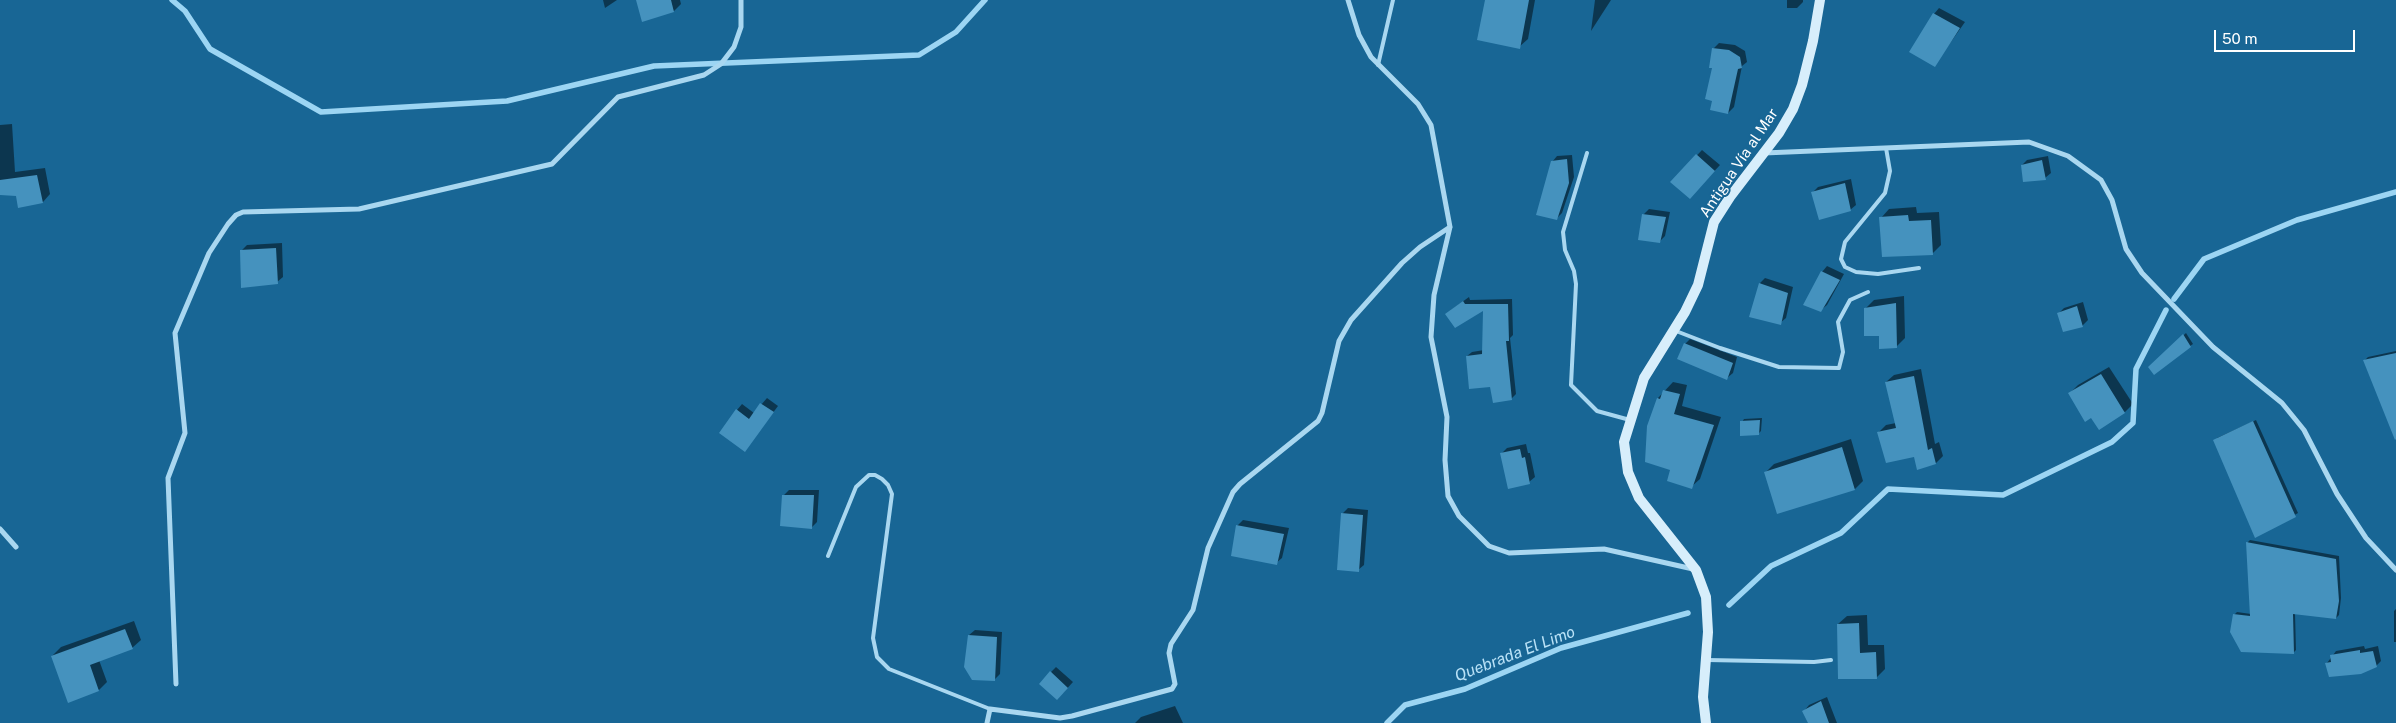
<!DOCTYPE html>
<meta charset="utf-8">
<style>
body{margin:0}
#map{position:relative;width:2396px;height:723px;overflow:hidden;background:#186695;font-family:"Public Sans",sans-serif}
canvas{display:block}
.scale{position:absolute;left:2214px;top:30px;width:141px;height:22px;box-sizing:border-box;border:2px solid #fff;border-top:0;padding-left:6px;font-size:15px;line-height:18px;white-space:nowrap;color:#fff;-webkit-text-stroke:4px #186695;paint-order:stroke}
</style>
<div id="map">
<canvas width="2396" height="723"></canvas>
<div class="scale">50 m</div>
</div>
<script>
const ctx = document.querySelector('canvas').getContext('2d');
ctx.lineJoin = 'round';
function fillPath(path, color) { ctx.fillStyle = color; ctx.fill(path, 'evenodd'); }
const toPath = rows => new Path2D(rows.map(r => 'M' + r).join(''));
function strokePath(path, color, width, dash) { ctx.strokeStyle = color; ctx.lineWidth = width; ctx.lineCap = dash ? 'butt' : 'round'; ctx.setLineDash(dash || []); ctx.stroke(path); }
function label(font, color, halo, rows, align = 'center') {
  ctx.font = font + ' "Public Sans",sans-serif'; ctx.lineWidth = 4; ctx.setLineDash([]); ctx.textBaseline = 'middle'; ctx.strokeStyle = halo; ctx.fillStyle = color; for (const [text, x, y, turn = 0] of rows) {
    ctx.save(); ctx.translate(x, y); ctx.rotate((+turn || 0) * Math.PI / 180); ctx.textAlign = isNaN(turn) ? turn : align; if (halo) ctx.strokeText(text, 0, 0); ctx.fillText(text, 0, 0); ctx.restore();
  }
}
const shadow = toPath([
 [603,0,617,0,605,8],
 [637,0,680,0,681,4,674,11],
 [1486,0,1535,0,1528,39,1519,47],
 [1595,0,1611,0,1591,31],
 [1787,0,1803,0,1803,2,1797,8,1787,8],
 [1939,8,1965,22,1934,66,1934,14],
 [1719,43,1735,45,1745,51,1747,62,1742,66,1734,107,1728,113,1714,100,1713,49],
 [12,124,15,172,45,168,50,194,43,202,17,195,0,194,0,125],
 [1702,150,1720,165,1695,192,1672,182],
 [1572,155,1574,177,1562,213,1556,219,1552,162,1557,156],
 [2048,156,2051,173,2045,178,2022,165,2027,160],
 [1851,179,1856,205,1850,210,1812,193,1818,187],
 [1916,207,1917,213,1939,212,1941,245,1933,253,1881,218,1889,209],
 [1649,209,1670,212,1665,236,1659,242,1643,215],
 [282,243,283,277,277,282,242,250,247,245],
 [1827,266,1844,274,1827,305,1821,310,1822,272],
 [1765,278,1793,287,1786,318,1780,323,1760,283],
 [1904,296,1905,338,1897,346,1880,335,1866,308,1874,300],
 [1469,297,1470,300,1512,299,1513,335,1510,338,1516,394,1511,399,1492,385,1467,356,1472,352,1484,350,1484,309,1451,310],
 [2083,302,2088,320,2082,326,2059,313,2064,308],
 [2186,333,2193,344,2190,346,2149,367],
 [1690,339,1737,357,1733,373,1727,378,1685,344],
 [2396,351,2396,424,2365,360,2368,357],
 [2109,367,2133,404,2125,412,2070,393,2078,385],
 [1921,369,1935,444,1939,442,1943,456,1936,463,1915,455,1878,433,1886,425,1896,423,1886,382,1894,375],
 [1673,382,1687,385,1682,406,1721,417,1700,479,1691,487,1672,469,1658,398],
 [767,398,778,406,745,450,737,410,742,404,754,413],
 [1762,418,1761,431,1758,434,1742,422,1744,419],
 [2256,420,2298,513,2256,537,2217,438],
 [1851,439,1863,481,1855,489,1766,472,1774,464],
 [1526,444,1528,453,1530,453,1535,477,1529,482,1501,454,1507,448],
 [789,490,819,490,817,522,812,527,784,495],
 [1348,508,1368,510,1364,565,1358,570,1342,514],
 [1243,520,1289,528,1282,558,1276,563,1237,526],
 [2250,540,2339,556,2341,598,2339,615,2336,618,2295,613,2296,650,2293,653,2234,615,2237,612,2251,614,2248,542],
 [2396,609,2396,642,2394,642,2394,611],
 [1867,615,1868,645,1884,645,1885,669,1876,678,1838,624,1847,616],
 [134,621,141,640,132,648,99,660,107,682,99,690,52,656,61,647],
 [975,630,1002,632,1000,674,994,680,969,635],
 [2364,646,2365,649,2378,646,2381,661,2376,666,2327,663,2336,651],
 [1056,667,1073,682,1063,693,1051,672],
 [1827,697,1837,723,1809,723,1804,711,1809,705],
 [1175,706,1183,723,1135,723,1141,717]
]);
const stream = toPath([
 [172,0,185,11,210,49,321,112,507,101,654,66,919,55,956,32,985,0],
 [2174,299,2204,259,2297,220,2396,192],
 [1729,605,1771,566,1841,533,1888,489,2003,495,2112,442,2133,423,2136,369,2166,310],
 [1387,723,1405,705,1465,689,1561,648,1688,613]
]);
const building = toPath([
 [636,0,671,0,674,12,642,22],
 [1485,0,1529,0,1520,49,1477,40],
 [1933,13,1960,28,1935,67,1909,52],
 [1712,48,1729,50,1740,57,1742,68,1738,69,1728,114,1710,110,1712,101,1705,99,1712,68,1709,68],
 [1696,154,1715,171,1690,199,1670,182],
 [1567,159,1569,183,1557,220,1536,215,1551,161],
 [2042,160,2046,180,2023,182,2021,165],
 [37,175,43,203,18,208,16,196,0,195,0,180],
 [1845,183,1851,211,1819,220,1811,192],
 [1642,214,1666,217,1660,243,1638,240],
 [1908,215,1909,221,1931,220,1933,255,1882,257,1879,217],
 [276,248,278,284,241,288,240,250],
 [1821,271,1840,280,1821,312,1803,305],
 [1759,283,1788,293,1781,325,1749,317],
 [1463,301,1465,304,1508,304,1509,341,1506,341,1512,400,1493,403,1490,387,1469,389,1466,356,1482,354,1483,311,1455,328,1445,314],
 [1896,303,1897,348,1879,349,1879,336,1864,336,1864,308],
 [2077,306,2083,327,2063,332,2057,313],
 [2183,334,2191,347,2154,375,2148,367],
 [1684,343,1733,363,1727,380,1677,359],
 [2396,353,2396,439,2395,440,2363,360],
 [2101,374,2125,413,2099,430,2091,418,2085,422,2068,393],
 [1914,376,1928,450,1932,448,1936,464,1917,470,1914,457,1886,463,1877,432,1896,428,1885,382],
 [1663,390,1680,394,1674,414,1714,425,1692,489,1667,481,1670,470,1645,462,1647,426,1657,398,1660,399],
 [760,403,774,412,745,452,719,433,736,409,749,419],
 [1760,420,1759,435,1740,436,1740,421],
 [2253,421,2296,517,2255,538,2213,440],
 [1842,447,1855,490,1777,514,1764,472],
 [1520,449,1522,458,1525,457,1530,484,1508,489,1500,453],
 [782,495,814,495,812,529,780,526],
 [1341,513,1363,515,1359,572,1337,570],
 [1236,525,1284,534,1277,565,1231,556],
 [2246,542,2336,559,2339,601,2336,619,2293,614,2294,654,2241,652,2230,632,2233,614,2250,616],
 [1859,623,1860,653,1876,652,1877,679,1838,679,1837,624],
 [125,629,133,649,90,665,99,691,68,703,51,656],
 [968,635,997,637,995,681,972,680,964,667],
 [2360,650,2360,653,2373,651,2377,667,2361,674,2329,677,2325,663,2331,662,2330,655],
 [1050,671,1068,688,1057,700,1039,684],
 [1821,701,1829,723,1808,723,1802,711]
]);
const service = toPath([
 [1378,65,1393,0],
 [1886,148,1890,171,1885,193,1845,242,1841,259,1845,267,1856,272,1878,274,1919,268],
 [1587,153,1563,232,1565,250,1574,271,1576,284,1571,385,1597,411,1630,420],
 [1676,331,1720,348,1779,367,1839,368,1843,352,1838,322,1850,300,1868,292],
 [828,556,856,487,869,475,875,475,882,479,888,485,892,494,873,638,877,657,889,669,990,709],
 [1707,660,1814,662,1831,660]
]);
const minor = toPath([
 [1348,0,1359,35,1371,57,1418,104,1431,125,1450,227,1434,295,1431,337,1447,417,1445,460,1448,496,1459,516,1489,546,1509,553,1604,549,1693,569],
 [1764,153,2029,142,2068,156,2101,180,2112,200,2126,249,2142,273,2213,347,2282,403,2304,430,2337,494,2366,538,2396,570],
 [0,529,16,547],
 [176,684,168,478,185,433,175,333,209,253,228,224,236,215,243,212,359,209,552,164,618,97,704,75,721,64,734,47,741,27,741,0],
 [987,723,990,709,1060,718,1072,716,1172,689,1175,684,1169,653,1171,644,1193,610,1208,548,1233,492,1240,484,1318,421,1322,413,1339,341,1351,320,1402,263,1420,247,1450,227]
]);
const secondary = toPath([
 [1706,723,1703,697,1708,632,1706,597,1696,570,1639,498,1628,472,1624,442,1644,378,1685,312,1698,285,1714,222,1730,197,1779,133,1793,109,1802,85,1813,41,1820,0]
]);
const streetNames = [
 ["Antigua Vía al Mar",1739,163,-56]
];
const waterNames = [
 ["Quebrada El Limo",1515,654,-21]
];
fillPath(shadow, '#0007');
strokePath(stream, '#9cd5f3', 5.5);
fillPath(building, '#4592be');
strokePath(service, '#a9d7f0', 4);
strokePath(minor, '#a9d7f0', 5);
strokePath(secondary, '#d7eefb', 10);
label('15px', '#fff', '#186695', streetNames);
label('italic 16px', '#bae2f7', '#186695', waterNames);
</script>
